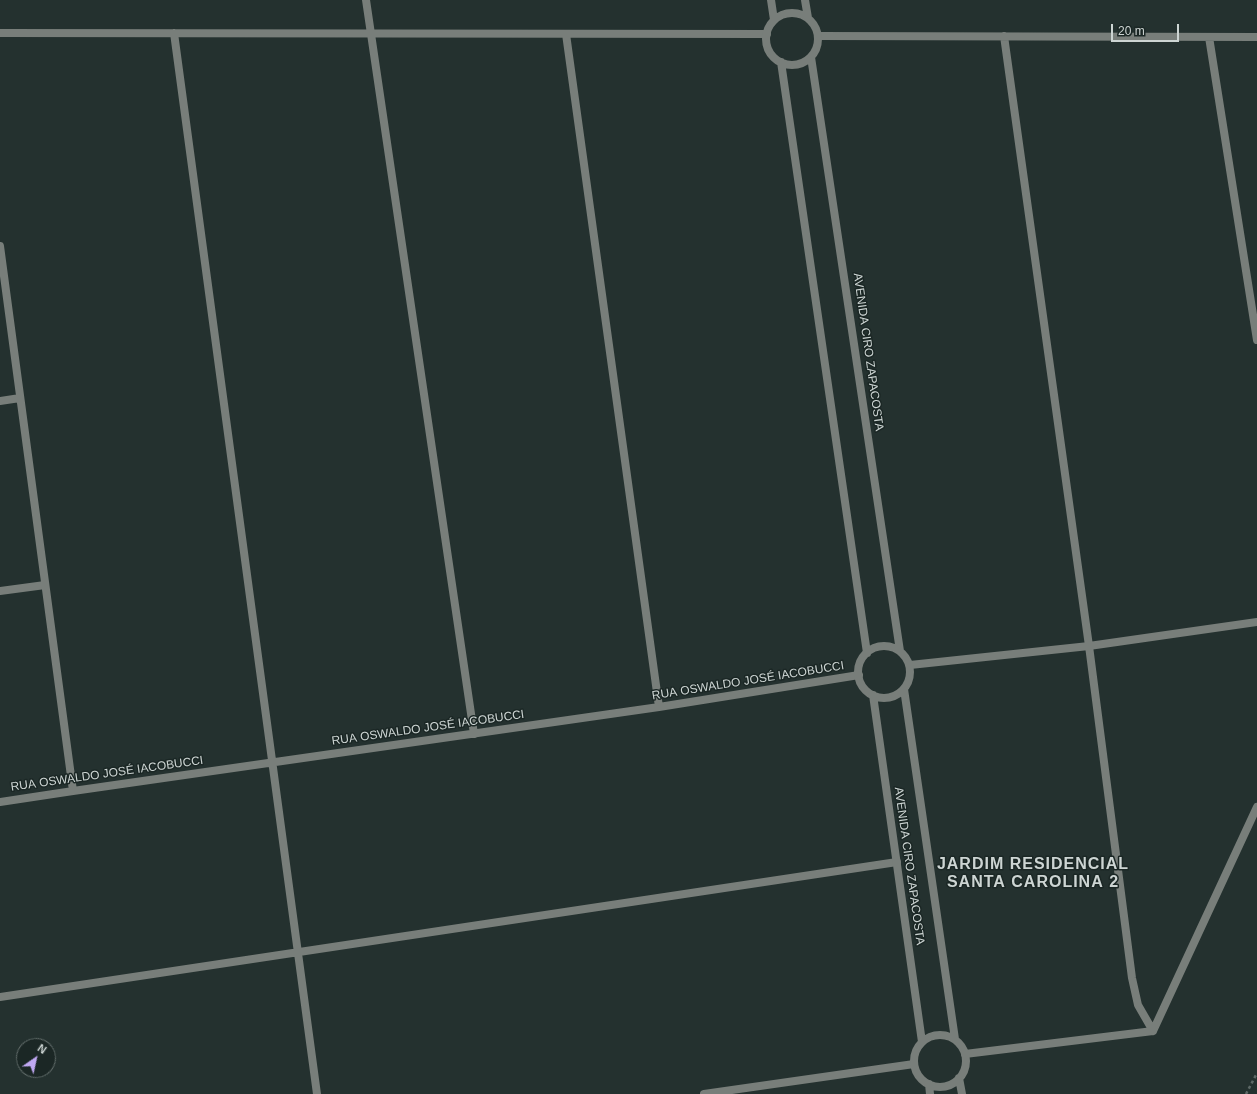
<!DOCTYPE html>
<meta charset="utf-8">
<style>
body{margin:0}
#map{position:relative;width:1257px;height:1094px;overflow:hidden;background:#24312f;font-family:Helvetica,sans-serif}
canvas{display:block}
.north{position:absolute;left:16px;top:1038px;width:40px;height:40px;box-sizing:border-box;background:#1b2725;border:1px solid #626d6b;border-radius:50%;rotate:34deg;font-size:11px;font-weight:700;line-height:16px;text-align:center;color:#cdd5d3}
.north::after{content:'';display:block;margin:auto;width:14px;height:18px;background:#c0a8f3;clip-path:polygon(50% 0,100% 100%,50% 72%,0 100%)}
.scale{position:absolute;left:1111px;top:24px;width:68px;height:18px;box-sizing:border-box;border:2px solid #cdd5d3;border-top:0;padding-left:5px;font-size:12px;line-height:14px;white-space:nowrap;color:#cdd5d3;-webkit-text-stroke:3px #1b2725;paint-order:stroke}
</style>
<div id="map">
<canvas width="1257" height="1094"></canvas>
<div class="north">N</div>
<div class="scale">20 m</div>
</div>
<script>
const ctx = document.querySelector('canvas').getContext('2d');
ctx.lineJoin = 'round';
const toPath = rows => new Path2D(rows.map(r => 'M' + r).join(''));
function strokePath(path, color, width, dash) { ctx.strokeStyle = color; ctx.lineWidth = width; ctx.lineCap = dash ? 'butt' : 'round'; ctx.setLineDash(dash || []); ctx.stroke(path); }
function label(font, color, halo, rows, align = 'center') {
  ctx.font = font + ' Helvetica,sans-serif'; ctx.lineWidth = 3; ctx.setLineDash([]); ctx.textBaseline = 'middle'; ctx.strokeStyle = halo; ctx.fillStyle = color; for (const [text, x, y, turn = 0] of rows) {
    ctx.save(); ctx.translate(x, y); ctx.rotate((+turn || 0) * Math.PI / 180); ctx.textAlign = isNaN(turn) ? turn : align; if (halo) ctx.strokeText(text, 0, 0); ctx.fillText(text, 0, 0); ctx.restore();
  }
}
const path = toPath([
 [1246,1094,1257,1073]
]);
const minor = toPath([
 [366,0,474,734],
 [0,33,767,34],
 [174,33,317,1094],
 [566,34,659,707],
 [818,36,1257,37],
 [1004,36,1089,646,1132,978,1138,1005,1153,1031],
 [1209,37,1257,340],
 [0,246,73,791],
 [0,401,20,398],
 [0,591,45,585],
 [910,665,1089,646,1257,622],
 [0,802,73,791,659,707,859,675],
 [0,997,897,862],
 [1153,1031,1257,807],
 [965,1054,1153,1031],
 [704,1094,914,1064]
]);
const tertiary = toPath([
 [771,0,774,20],
 [805,0,808,18],
 '766 39a26 26 0 1 1 52 0a26 26 0 1 1-52 0Z',
 [811,57,900,651],
 [781,62,867,653],
 '858 672a26 26 0 1 1 52 0a26 26 0 1 1-52 0Z',
 [904,689,955,1039],
 [873,695,922,1042],
 '914 1061a26 26 0 1 1 52 0a26 26 0 1 1-52 0Z',
 [959,1078,962,1094],
 [929,1084,930,1094]
]);
const streetNames = [
 ["AVENIDA CIRO ZAPACOSTA",868,352,82],
 ["RUA OSWALDO JOSÉ IACOBUCCI",748,681,-9],
 ["RUA OSWALDO JOSÉ IACOBUCCI",428,728,-8],
 ["RUA OSWALDO JOSÉ IACOBUCCI",107,774,-8],
 ["AVENIDA CIRO ZAPACOSTA",909,866,82]
];
const districtNames = [
 ["JARDIM RESIDENCIAL",1033,865],
 ["SANTA CAROLINA 2",1033,883]
];
strokePath(path, '#5e6967', 2.5, [3, 3]);
strokePath(minor, '#787e7a', 8);
strokePath(tertiary, '#787e7a', 8);
label('12px', '#cdd5d3', '#1b2725', streetNames);
ctx.letterSpacing = '1px';
label('bold 16px', '#cdd5d3', '#1b2725', districtNames);
ctx.letterSpacing = '0px';
</script>
